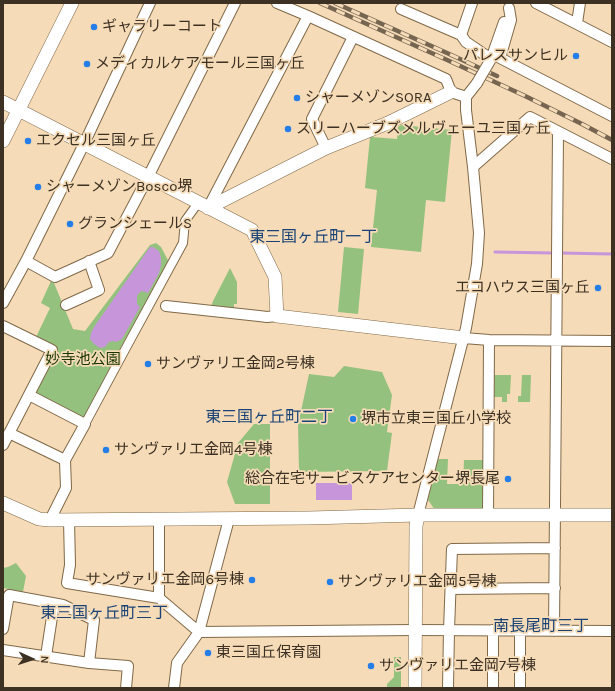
<!DOCTYPE html>
<meta charset="utf-8">
<style>
body{margin:0}
#map{position:relative;width:615px;height:691px;overflow:hidden;background:#f5dbb7;font-family:Karla,sans-serif}
canvas{display:block}
.frame{position:absolute;inset:0;border:4px solid #3c3123;pointer-events:none}
.north{position:absolute;left:12px;top:639px;width:40px;height:40px;-webkit-text-stroke:3px #f5dbb7;paint-order:stroke;rotate:93deg;font-size:11px;font-weight:700;line-height:16px;text-align:center;color:#3c3123}
.north::after{content:'';display:block;margin:auto;width:14px;height:18px;background:#3c3123;clip-path:polygon(50% 0,100% 100%,50% 72%,0 100%)}
</style>
<div id="map">
<canvas width="615" height="691"></canvas>
<div class="frame"></div>
<div class="north">N</div>
</div>
<script>
const ctx = document.querySelector('canvas').getContext('2d');
ctx.lineJoin = 'round';
function fillPath(path, color) { ctx.fillStyle = color; ctx.fill(path, 'evenodd'); }
const toPath = rows => new Path2D(rows.map(r => 'M' + r).join(''));
function strokePath(path, color, width, dash) { ctx.strokeStyle = color; ctx.lineWidth = width; ctx.lineCap = dash ? 'butt' : 'round'; ctx.setLineDash(dash || []); ctx.stroke(path); }
function label(font, color, halo, rows, align = 'center') {
  ctx.font = font + ' Karla,"Noto Sans JP",sans-serif'; ctx.lineWidth = 3.5; ctx.setLineDash([]); ctx.textBaseline = 'middle'; ctx.strokeStyle = halo; ctx.fillStyle = color; for (const [text, x, y, turn = 0] of rows) {
    ctx.save(); ctx.translate(x, y); ctx.rotate((+turn || 0) * Math.PI / 180); ctx.textAlign = isNaN(turn) ? turn : align; if (halo) ctx.strokeText(text, 0, 0); ctx.fillText(text, 0, 0); ctx.restore();
  }
}
const green = toPath([
 [401,125,452,130,445,202,426,200,421,252,371,247,377,190,365,188,370,137,372,137,397,139,398,127],
 [156,243,161,247,169,262,117,354,86,416,81,418,38,396,36,391,57,348,36,337,50,308,41,303,51,281,54,283,73,329,85,331,150,245],
 [344,247,364,249,358,314,338,312],
 [230,268,237,282,237,304,234,304,234,309,211,307,213,301],
 [344,366,382,372,392,395,387,432,392,433,387,471,299,472,298,425,309,374,334,377],
 [493,375,511,375,510,394,507,394,507,402,502,402,502,397,492,397],
 [522,375,531,375,530,402,518,402,518,396,521,396],
 [254,424,270,424,270,504,235,504,227,482,238,443],
 [437,459,448,459,447,484,463,484,464,460,485,460,485,507,483,510,435,510,428,500],
 [16,563,26,576,23,592,3,588,3,568,8,567],
 [394,657,401,657,401,688,387,688,387,684,394,677]
]);
const water = toPath([
 [150,247,153,247,159,251,161,258,161,265,159,273,148,293,142,291,139,293,137,296,137,304,140,307,122,339,116,342,113,341,109,342,105,347,100,348,94,344,90,339,91,333,94,327],
 [316,483,352,483,352,500,316,500]
]);
const stream = toPath([
 [495,252,553,253],
 [560,253,612,254]
]);
const pedestrian = toPath([
 [85,424,127,346,183,243,185,221,198,203]
]);
const minor = toPath([
 [277,3,308,16,446,79,451,92,466,97],
 [472,3,461,35,466,42,491,59,504,22],
 [536,3,612,42],
 [509,8,511,20,500,58,612,116],
 [401,9,461,35],
 [577,23,580,3],
 [326,148,312,119,353,37],
 [473,167,530,117,612,159],
 [208,208,308,16],
 [26,261,55,277,108,253,148,177,235,3],
 [3,303,26,261,84,144,150,3],
 [66,305,99,290,89,261],
 [166,306,259,316,267,317,277,316],
 [3,326,52,350,3,445],
 [464,338,489,340,612,341],
 [29,395,85,424,65,460],
 [9,433,65,460,66,488,50,520],
 [418,515,466,328,477,264,479,233,473,167,466,110,466,97,477,83],
 [488,515,489,340],
 [69,520,70,565,67,583,159,598,199,632,415,630,612,631],
 [451,589,555,588],
 [159,598,159,519],
 [3,629,9,595,63,605,94,620,89,663],
 [554,631,558,132],
 [3,650,89,663,128,666,126,688],
 [46,656,54,604],
 [174,688,177,663,199,632,229,519],
 [448,688,449,630,452,549,555,548],
 [493,688,493,630],
 [520,688,520,631]
]);
const tertiary = toPath([
 [3,102,252,230,275,277,277,316,464,338],
 [3,141,72,3],
 [208,208,326,148,388,123,451,92],
 [3,503,39,519,50,520,309,518,418,515,612,515],
 [415,688,416,526,418,515]
]);
const rail = toPath([
 [320,3,445,59,523,95,582,124,612,140],
 [335,3,447,53,497,76]
]);
const minorBridge = toPath([
 [477,83,491,59]
]);
const markers = [
 [94,27,4,"#257ee8"],
 [576,56,4,"#257ee8"],
 [87,64,4,"#257ee8"],
 [297,98,4,"#257ee8"],
 [288,129,4,"#257ee8"],
 [28,141,4,"#257ee8"],
 [38,187,4,"#257ee8"],
 [70,224,4,"#257ee8"],
 [598,288,4,"#257ee8"],
 [148,364,4,"#257ee8"],
 [353,419,4,"#257ee8"],
 [106,450,4,"#257ee8"],
 [508,479,4,"#257ee8"],
 [252,580,4,"#257ee8"],
 [330,582,4,"#257ee8"],
 [208,653,4,"#257ee8"],
 [371,666,4,"#257ee8"]
];
const poiNames = [
 ["ギャラリーコート",102,27],
 ["パレスサンヒル",568,56,"right"],
 ["メディカルケアモール三国ヶ丘",95,64],
 ["シャーメゾンSORA",305,98],
 ["スリーハーブズメルヴェーユ三国ヶ丘",296,129],
 ["エクセル三国ヶ丘",36,141],
 ["シャーメゾンBosco堺",46,187],
 ["グランシェールS",78,224],
 ["エコハウス三国ヶ丘",590,288,"right"],
 ["サンヴァリエ金岡2号棟",156,364],
 ["堺市立東三国丘小学校",361,419],
 ["サンヴァリエ金岡4号棟",114,450],
 ["総合在宅サービスケアセンター堺長尾",500,479,"right"],
 ["サンヴァリエ金岡6号棟",244,580,"right"],
 ["サンヴァリエ金岡5号棟",338,582],
 ["東三国丘保育園",216,653],
 ["サンヴァリエ金岡7号棟",379,666]
];
const parkNames = [
 ["妙寺池公園",83,360]
];
const neighbourhoodNames = [
 ["東三国ヶ丘町一丁",313,237],
 ["東三国ヶ丘町二丁",269,417],
 ["東三国ヶ丘町三丁",104,613],
 ["南長尾町三丁",541,626]
];
fillPath(green, '#94c27e');
fillPath(water, '#c695da');
strokePath(stream, '#c695da', 3);
strokePath(pedestrian, '#806948', 10);
strokePath(minor, '#806948', 12);
strokePath(tertiary, '#806948', 14);
strokePath(pedestrian, '#fff', 8);
strokePath(minor, '#fff', 10);
strokePath(tertiary, '#fff', 13);
strokePath(rail, '#766651', 4.5);
strokePath(rail, '#f5dbb7', 3, [9]);
strokePath(minorBridge, '#806948', 12, []);
strokePath(minorBridge, '#fff', 10);
for (const [x, y, r, color] of markers) { const dot = new Path2D(); dot.arc(x, y, r, 0, 2 * Math.PI); ctx.fillStyle = color; ctx.fill(dot); strokePath(dot, '#f5dbb7', 1.5); }
label('15px', '#3c3123', '#f5dbb7', poiNames, 'left');
label('15px', '#183603', '#f5dbb7', parkNames);
label('16px', '#194377', '#f5dbb7', neighbourhoodNames);
</script>
